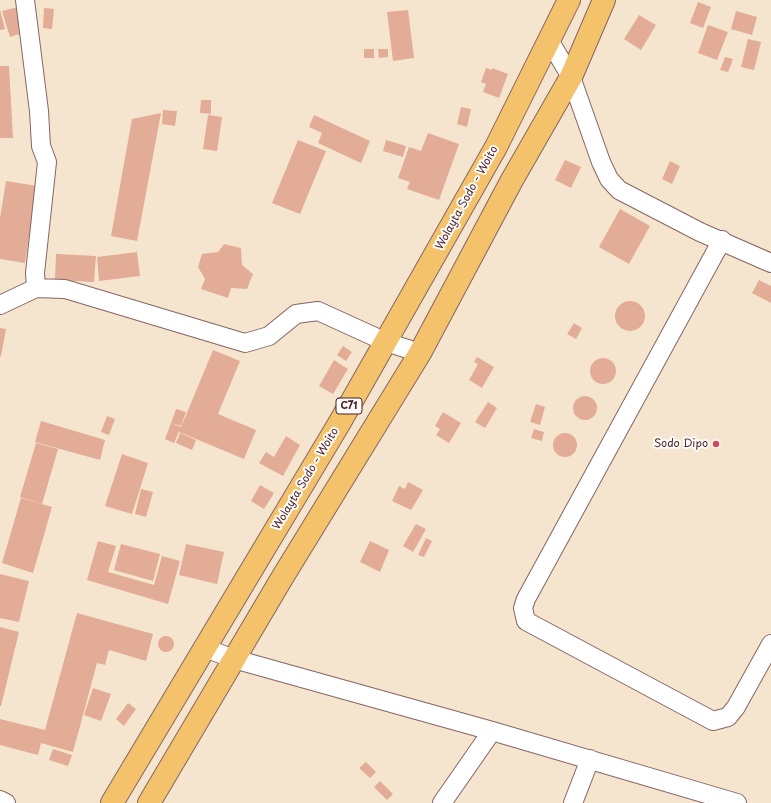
<!DOCTYPE html>
<style>
body{margin:0}
canvas{display:block;background:#f6e5ce}
</style>
<canvas width="771" height="803"></canvas>
<script>
const ctx = document.querySelector('canvas').getContext('2d');
ctx.lineJoin = 'round';
function fillPath(path, color) { ctx.fillStyle = color; ctx.fill(path, 'evenodd'); }
const toPath = rows => new Path2D(rows.map(r => 'M' + r).join(''));
function strokePath(path, color, width, dash) { ctx.strokeStyle = color; ctx.lineWidth = width; ctx.lineCap = dash ? 'butt' : 'round'; ctx.setLineDash(dash || []); ctx.stroke(path); }
function label(font, color, halo, rows, align = 'center') {
  ctx.font = font + ' "Playpen Sans",sans-serif'; ctx.lineWidth = 4; ctx.setLineDash([]); ctx.textBaseline = 'middle'; ctx.strokeStyle = halo; ctx.fillStyle = color; for (const [text, x, y, turn = 0] of rows) {
    ctx.save(); ctx.translate(x, y); ctx.rotate((+turn || 0) * Math.PI / 180); ctx.textAlign = isNaN(turn) ? turn : align; if (halo) ctx.strokeText(text, 0, 0); ctx.fillText(text, 0, 0); ctx.restore();
  }
}
const building = toPath([
 [698,2,711,7,703,28,690,23],
 [18,7,25,32,10,37,2,11],
 [44,8,54,9,52,29,43,28],
 [0,10,5,29,0,30],
 [408,10,414,58,393,61,387,12],
 [736,11,757,17,752,35,731,29],
 [639,15,656,25,641,50,624,39],
 [708,25,728,32,717,60,698,53],
 [748,39,761,42,754,70,741,67],
 [364,49,374,49,374,58,364,58],
 [378,49,388,49,388,57,379,58],
 [725,57,733,59,728,72,720,70],
 [0,66,9,66,13,138,0,138],
 [486,68,492,70,492,68,508,74,499,98,483,92,486,84,481,82],
 [201,100,211,100,211,114,200,113],
 [461,107,471,109,467,127,457,124],
 [163,110,177,111,175,126,162,124],
 [161,113,137,241,111,236,132,119],
 [208,115,222,117,217,151,203,149],
 [314,115,370,141,361,163,318,143,322,133,309,127],
 [428,133,459,144,439,200,407,189,410,182,398,178,409,147,421,151],
 [298,140,326,151,300,214,272,203],
 [386,140,406,146,403,157,383,151],
 [565,160,581,167,571,188,555,180],
 [670,161,680,166,672,184,662,179],
 [6,181,37,186,25,263,0,259,0,218],
 [620,209,650,226,629,264,599,247],
 [224,244,241,248,242,265,253,274,247,289,231,288,228,298,201,289,205,279,198,267,202,254,218,252],
 [137,252,140,276,99,281,97,257],
 [56,254,96,256,94,282,55,280],
 [759,280,771,286,771,303,752,293],
 '615 316a15 15 0 1 1 30 0a15 15 0 1 1-30 0Z',
 [574,323,582,328,576,339,567,334],
 [0,328,6,329,1,356,0,356],
 [343,346,352,352,346,361,337,355],
 [213,350,240,361,218,414,256,430,244,459,179,432],
 [477,357,494,367,482,388,469,380,478,364,474,362],
 '590 371a13 13 0 1 1 26 0a13 13 0 1 1-26 0Z',
 [334,360,348,369,333,394,319,386],
 '573 408a12 12 0 1 1 24 0a12 12 0 1 1-24 0Z',
 [488,402,497,408,485,428,475,422],
 [536,404,545,407,540,425,530,422],
 [176,409,186,412,181,426,171,423],
 [443,412,461,423,449,443,436,435,440,429,435,426],
 [107,416,115,419,109,435,101,432],
 [41,421,105,440,100,460,35,442],
 [171,423,181,427,174,443,165,439],
 [534,429,544,432,542,441,531,438],
 '553 445a12 12 0 1 1 24 0a12 12 0 1 1-24 0Z',
 [180,433,196,440,192,450,176,443],
 [286,436,300,445,283,476,259,463,266,452,274,457],
 [36,443,58,449,42,504,20,497],
 [122,454,148,463,132,514,105,506],
 [408,482,423,490,411,510,392,501,399,486,405,489],
 [260,485,274,493,264,509,251,501],
 [141,489,153,492,146,517,135,514],
 [21,498,52,507,33,573,2,563],
 [416,524,426,529,413,552,403,546],
 [426,538,432,541,424,557,418,555],
 [98,541,116,546,108,572,154,585,162,556,180,561,168,604,87,580],
 [370,541,389,550,380,572,360,562],
 [121,544,160,554,153,581,114,570],
 [186,544,224,552,217,584,179,575],
 [0,574,29,581,19,622,0,618],
 [77,613,153,634,146,661,109,650,105,665,97,663,73,752,41,743,38,755,0,745,0,719,45,730],
 [0,627,19,632,1,706,0,706],
 '158 644a8 8 0 1 1 16 0a8 8 0 1 1-16 0Z',
 [93,688,111,694,101,721,84,715],
 [128,703,136,709,124,726,116,719],
 [53,749,72,755,68,766,49,760],
 [366,762,376,772,370,778,359,768],
 [380,781,393,794,387,800,374,787]
]);
const minor = toPath([
 [25,0,39,111,41,146,47,162,35,273,36,288],
 [549,40,571,77,601,162,609,179,619,190,700,232,771,263],
 [722,240,526,599,523,608,526,621,713,721,728,717,736,707,771,644],
 [0,305,36,288,65,289,245,343,269,336,296,314,318,311,386,342,420,353],
 [205,648,234,659,492,731,737,803],
 [0,800,6,803],
 [442,803,492,731],
 [573,803,590,759]
]);
const highway = toPath([
 [112,803,340,422,496,147,569,0],
 [149,803,282,578,420,353,512,180,571,77,604,0]
]);
const markers = [
 [716,444,4,"#d1495b"]
];
const shields = [
 [349,406,26]
];
const shieldNames = [
 ["C71",349,406]
];
const streetNames = [
 ["Wolayta Sodo - Woito",467,198,-61],
 ["Wolayta Sodo - Woito",306,479,-59]
];
const poiNames = [
 ["Sodo Dipo",708,444]
];
fillPath(building, '#e2ac97');
strokePath(minor, '#866464', 20);
strokePath(highway, '#866464', 24);
strokePath(minor, '#fff', 18);
strokePath(highway, '#f3c26a', 22);
for (const [x, y, r, color] of markers) { const dot = new Path2D(); dot.arc(x, y, r, 0, 2 * Math.PI); ctx.fillStyle = color; ctx.fill(dot); strokePath(dot, '#fdfcf7', 1.5); }
for (const [x, y, w] of shields) { const box = new Path2D(); box.roundRect(x - w / 2, y - 8, w, 16, 3); ctx.fillStyle = '#fdfcf7'; ctx.fill(box); strokePath(box, '#4a1f2b', 1); }
label('bold 10px', '#4a1f2b', null, shieldNames);
label('11px', '#4a1f2b', '#fdfcf7', streetNames);
label('11px', '#4a1f2b', '#fdfcf7', poiNames, 'right');
</script>
